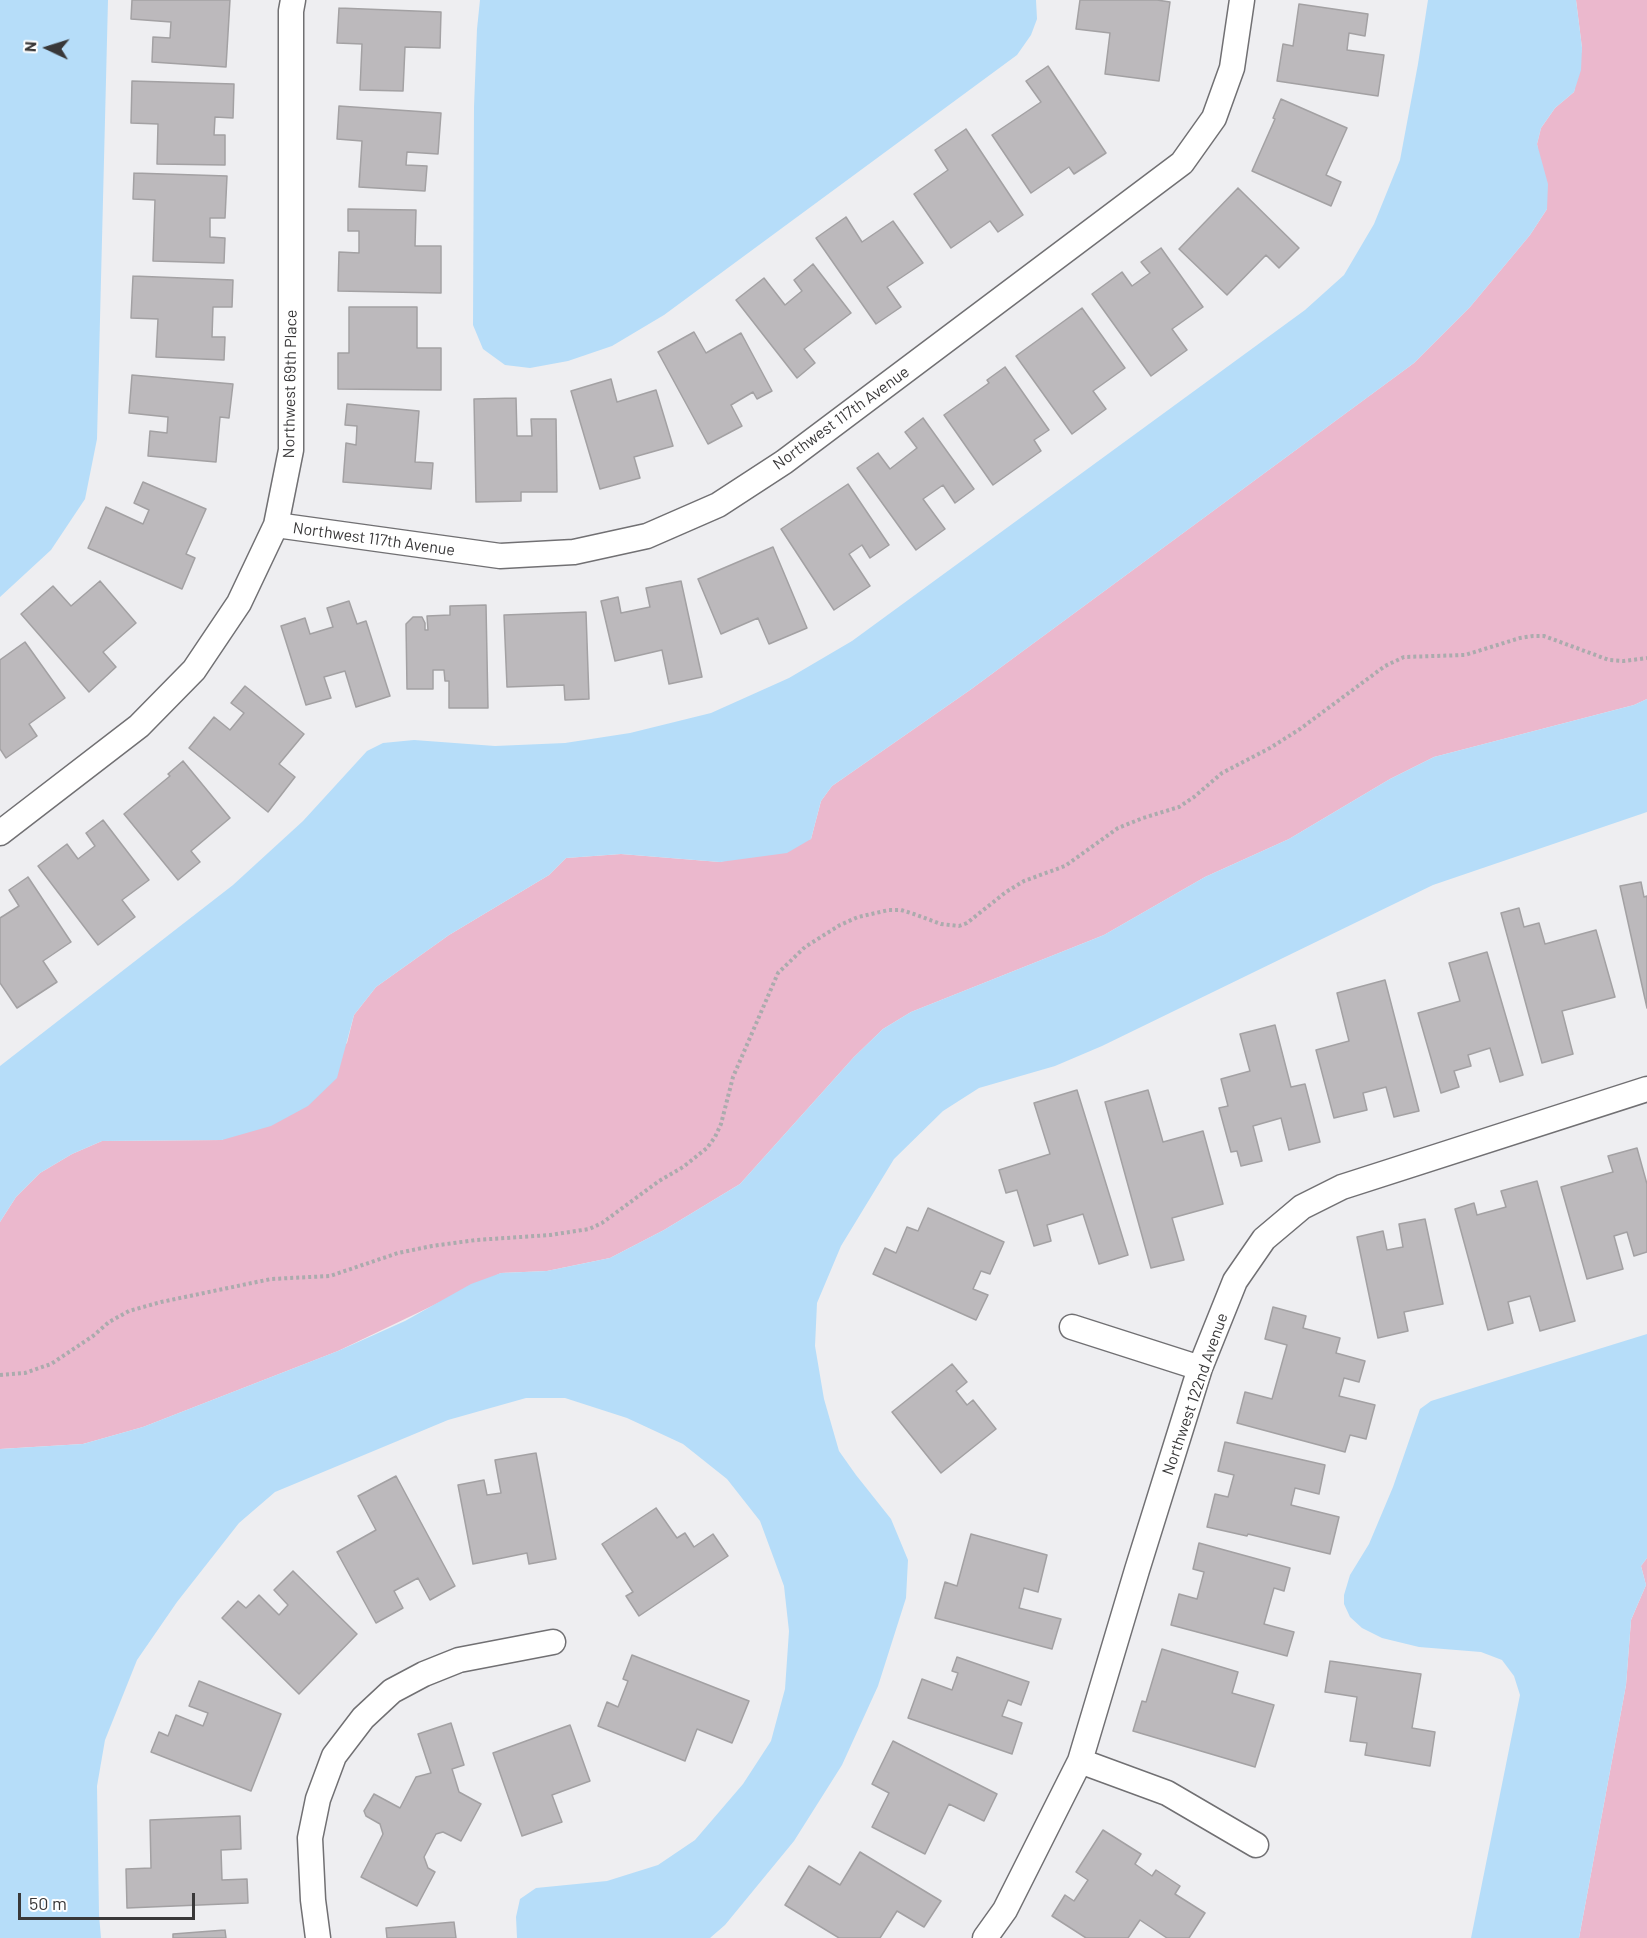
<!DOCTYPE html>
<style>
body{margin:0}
#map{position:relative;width:1647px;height:1938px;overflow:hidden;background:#eeeef1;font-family:Barlow,sans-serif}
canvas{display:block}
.north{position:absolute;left:18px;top:18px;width:60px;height:60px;-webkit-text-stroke:4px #fff;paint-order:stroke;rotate:274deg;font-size:16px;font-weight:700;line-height:24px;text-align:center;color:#393839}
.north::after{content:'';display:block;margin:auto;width:21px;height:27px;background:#393839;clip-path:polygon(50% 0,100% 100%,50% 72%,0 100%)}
.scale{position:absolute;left:18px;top:1893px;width:177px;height:27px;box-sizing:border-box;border:3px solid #393839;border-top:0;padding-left:8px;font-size:18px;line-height:21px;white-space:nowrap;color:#393839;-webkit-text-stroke:4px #fff;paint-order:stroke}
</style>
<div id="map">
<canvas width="1647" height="1938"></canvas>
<div class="north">N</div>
<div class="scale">50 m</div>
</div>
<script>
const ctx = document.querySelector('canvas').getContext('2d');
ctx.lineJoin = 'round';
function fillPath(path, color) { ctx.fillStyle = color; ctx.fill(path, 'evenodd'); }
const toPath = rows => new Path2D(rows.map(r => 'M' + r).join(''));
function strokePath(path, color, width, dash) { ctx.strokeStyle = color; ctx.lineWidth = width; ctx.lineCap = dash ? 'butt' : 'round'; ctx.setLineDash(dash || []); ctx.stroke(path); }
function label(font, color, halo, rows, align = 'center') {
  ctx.font = font + ' Barlow,sans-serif'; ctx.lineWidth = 6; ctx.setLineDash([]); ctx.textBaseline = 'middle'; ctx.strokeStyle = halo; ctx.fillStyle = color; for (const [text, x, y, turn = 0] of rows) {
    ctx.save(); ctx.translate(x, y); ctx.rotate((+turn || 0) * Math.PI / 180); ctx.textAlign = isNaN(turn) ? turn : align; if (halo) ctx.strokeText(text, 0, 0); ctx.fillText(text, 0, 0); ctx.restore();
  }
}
const green = toPath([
 [1576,0,1647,0,1647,699,1634,705,1434,757,1390,779,1289,839,1205,877,1104,935,911,1012,883,1029,854,1057,740,1184,664,1230,610,1258,547,1271,501,1273,338,1351,143,1427,83,1444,0,1449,0,1222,16,1197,40,1173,72,1154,102,1141,222,1140,347,1043,354,1015,376,987,449,935,549,875,566,858,621,854,720,862,811,839,821,801,832,786,970,690,1414,363,1470,307,1530,235,1547,209,1537,144,1541,128,1555,108,1574,92,1582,48],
 [1647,1558,1647,1938,1579,1938,1626,1685,1631,1620,1646,1585,1641,1566]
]);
const water = toPath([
 [0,0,108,0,97,439,85,499,51,550,0,597],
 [480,0,1036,0,1037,19,1031,35,1017,55,664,315,612,346,568,361,530,368,505,365,483,349,473,325,474,107,477,29],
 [1428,0,1576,0,1582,48,1581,70,1574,92,1555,108,1541,128,1537,144,1548,184,1547,209,1530,235,1470,307,1414,363,970,690,832,786,821,801,811,839,787,853,720,862,621,854,566,858,549,875,449,935,376,987,354,1015,337,1078,308,1106,271,1126,222,1140,102,1141,72,1154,40,1173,16,1197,0,1222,0,1066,233,885,303,821,367,751,383,743,414,740,495,746,565,743,630,733,711,713,789,678,852,641,1305,310,1344,275,1374,224,1400,160,1418,64],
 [1647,699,1647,812,1433,885,1102,1046,1055,1066,979,1088,943,1111,894,1159,841,1246,817,1303,815,1346,824,1399,839,1451,856,1475,891,1519,908,1560,906,1598,878,1686,842,1765,794,1841,725,1925,710,1938,517,1938,516,1917,520,1899,536,1888,607,1881,658,1865,695,1840,743,1784,771,1741,785,1689,789,1631,784,1586,760,1521,727,1479,683,1444,627,1418,565,1398,526,1398,448,1420,275,1492,239,1523,177,1602,137,1660,105,1740,97,1786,99,1915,101,1938,0,1938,0,1449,83,1444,143,1427,338,1351,405,1321,471,1284,501,1273,547,1271,610,1258,664,1230,740,1184,854,1057,883,1029,911,1012,1104,935,1205,877,1289,839,1390,779,1434,757,1634,705],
 [1647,1334,1647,1558,1641,1566,1646,1585,1631,1620,1626,1685,1579,1938,1471,1938,1520,1695,1514,1676,1502,1660,1481,1652,1419,1647,1382,1638,1362,1628,1350,1617,1344,1604,1344,1595,1350,1575,1369,1544,1393,1487,1420,1409,1431,1401]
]);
const building = toPath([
 [132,0,230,0,226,67,152,62,153,37,170,38,171,22,131,19,132,0],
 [1080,0,1157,0,1170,2,1159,81,1105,74,1110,33,1076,29,1080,0],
 [1299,4,1368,14,1365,36,1349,33,1347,50,1384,55,1378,96,1277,81,1283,44,1293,46,1299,4],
 [339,8,441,12,440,48,405,47,403,91,360,90,362,44,337,43,339,8],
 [1048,66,1106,153,1074,174,1069,167,1031,193,992,135,1041,102,1026,81,1048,66],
 [132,81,234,84,233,118,215,117,214,135,225,135,225,165,157,164,158,124,131,123,132,81],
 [1281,99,1347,128,1326,175,1341,182,1331,206,1252,171,1275,119,1273,118,1281,99],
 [339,106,441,113,438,154,407,152,406,165,427,166,425,191,359,187,362,141,337,139,339,106],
 [966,129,1023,215,998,232,990,221,951,248,914,194,948,170,935,150,966,129],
 [134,173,227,176,225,218,210,218,210,237,225,238,224,263,153,261,155,200,133,199,134,173],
 [1238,188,1299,248,1279,268,1266,255,1227,295,1179,249,1238,188],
 [348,209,416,210,415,246,441,246,441,293,338,291,339,252,359,253,359,231,348,231,348,209],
 [846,217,862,242,893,221,923,263,887,287,901,307,876,324,816,238,846,217],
 [1161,248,1203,307,1172,329,1187,350,1151,376,1092,294,1122,272,1132,286,1150,273,1141,262,1161,248],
 [813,264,851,313,804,349,815,363,797,378,736,300,764,278,785,305,802,291,794,280,813,264],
 [133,276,233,280,232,307,213,307,212,337,225,337,224,360,156,357,158,319,131,318,133,276],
 [349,307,417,307,417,348,441,348,441,390,338,389,338,353,349,353,349,307],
 [1082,308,1125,368,1093,391,1106,409,1072,434,1016,356,1082,308],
 [694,332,706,353,741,333,772,391,757,399,753,392,731,405,742,426,708,444,658,352,694,332],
 [1005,367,1049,430,1034,440,1041,451,993,485,944,415,989,383,987,380,1005,367],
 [132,375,233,384,229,418,220,417,216,462,148,456,150,431,167,433,168,417,129,413,132,375],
 [611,379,617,402,656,390,673,446,634,457,640,478,600,489,571,391,611,379],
 [516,398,517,436,532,436,531,419,556,419,557,492,521,492,521,501,476,502,474,399,516,398],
 [347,404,419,411,415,462,433,463,431,489,343,482,346,443,356,445,357,426,345,425,347,404],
 [923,418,974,489,955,503,943,485,923,499,945,529,916,550,857,468,878,453,890,469,917,448,905,432,923,418],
 [143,482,206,509,186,554,195,558,182,589,88,548,106,507,143,524,149,510,134,503,143,482],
 [848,484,889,545,870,558,862,545,849,554,870,586,834,610,781,529,848,484],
 [773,547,807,628,769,644,758,618,721,634,698,579,773,547],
 [100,581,136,623,103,652,116,667,89,692,21,614,53,586,71,606,100,581],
 [681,581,702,677,669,684,662,650,615,661,601,601,618,597,621,613,650,607,646,588,681,581],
 [349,601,357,624,366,621,390,696,356,707,345,671,324,677,331,698,306,705,281,626,305,618,310,634,333,627,327,608,349,601],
 [486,605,488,708,449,708,449,681,445,681,444,670,433,670,433,689,407,689,406,624,413,617,422,617,425,623,425,630,428,630,427,616,450,615,450,606,486,605],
 [586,612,589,699,565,700,564,685,507,687,504,615,586,612],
 [25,642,65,698,29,724,37,736,6,758,0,749,0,660,25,642],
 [245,686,304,734,279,764,295,777,268,812,189,748,214,717,230,730,244,713,231,703,245,686],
 [183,761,230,818,191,851,200,862,178,880,124,814,170,776,168,774,183,761],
 [103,820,149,880,122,900,135,917,98,945,38,866,67,844,78,859,95,846,86,833,103,820],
 [28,877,71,942,43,961,57,982,17,1008,0,983,0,918,19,906,9,890,28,877],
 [1641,882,1644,897,1647,896,1647,1008,1620,886,1641,882],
 [1519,908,1524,927,1539,923,1545,944,1596,930,1615,997,1562,1011,1573,1054,1542,1063,1501,913,1519,908],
 [1487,952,1523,1075,1500,1082,1490,1048,1468,1055,1471,1066,1454,1071,1459,1087,1441,1093,1418,1013,1460,1001,1449,963,1487,952],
 [1385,980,1419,1111,1394,1117,1386,1087,1363,1093,1367,1110,1334,1118,1316,1050,1349,1041,1337,993,1385,980],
 [1275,1025,1291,1087,1305,1084,1320,1142,1289,1150,1281,1118,1253,1126,1262,1161,1241,1166,1237,1151,1231,1152,1219,1108,1228,1106,1221,1079,1250,1071,1240,1034,1275,1025],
 [1077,1090,1128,1255,1099,1264,1083,1214,1047,1225,1051,1241,1034,1246,1017,1190,1006,1193,999,1170,1050,1154,1034,1103,1077,1090],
 [1148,1090,1163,1142,1203,1131,1223,1204,1172,1218,1184,1260,1151,1268,1105,1102,1148,1090],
 [1637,1148,1647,1184,1647,1252,1634,1256,1627,1232,1614,1236,1623,1269,1587,1279,1561,1187,1613,1172,1608,1156,1637,1148],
 [1537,1181,1575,1321,1540,1331,1530,1296,1508,1302,1513,1323,1488,1330,1455,1209,1474,1203,1477,1215,1506,1207,1501,1191,1537,1181],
 [928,1208,1004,1242,990,1274,981,1271,973,1289,988,1295,976,1320,873,1274,885,1248,896,1253,907,1227,918,1231,928,1208],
 [1425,1219,1443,1304,1404,1312,1408,1331,1378,1338,1357,1237,1383,1231,1387,1250,1403,1247,1399,1224,1425,1219],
 [1273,1307,1306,1316,1303,1328,1340,1338,1336,1353,1365,1361,1359,1382,1344,1378,1339,1396,1375,1405,1366,1439,1350,1435,1345,1452,1237,1423,1245,1392,1272,1399,1287,1345,1265,1339,1273,1307],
 [952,1364,967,1382,956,1391,967,1405,973,1400,996,1429,941,1473,892,1412,952,1364],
 [1225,1442,1325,1465,1319,1494,1295,1488,1291,1505,1339,1517,1330,1554,1248,1534,1247,1536,1207,1527,1215,1494,1228,1497,1234,1475,1218,1471,1225,1442],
 [536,1453,556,1559,529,1564,527,1553,473,1564,458,1485,484,1480,487,1495,501,1493,495,1460,536,1453],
 [396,1476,455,1586,430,1600,418,1578,394,1591,403,1608,376,1623,337,1552,376,1530,358,1496,396,1476],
 [656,1508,677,1538,685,1533,694,1547,713,1534,728,1556,639,1616,626,1596,633,1592,602,1544,656,1508],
 [971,1534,1047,1555,1038,1592,1024,1588,1019,1608,1061,1619,1052,1649,935,1618,945,1582,957,1586,971,1534],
 [1199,1543,1290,1568,1284,1591,1274,1588,1264,1624,1294,1632,1287,1656,1171,1625,1179,1594,1197,1599,1204,1572,1193,1569,1199,1543],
 [293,1571,357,1634,299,1694,222,1618,238,1601,246,1608,259,1595,279,1615,288,1605,274,1590,293,1571],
 [1162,1649,1238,1672,1232,1693,1274,1705,1255,1767,1133,1731,1142,1701,1146,1702,1162,1649],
 [632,1655,749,1701,732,1743,697,1729,685,1761,598,1726,607,1702,618,1707,628,1681,623,1679,632,1655],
 [957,1657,1029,1682,1021,1705,1008,1700,1002,1716,1022,1723,1012,1754,908,1718,922,1679,952,1690,958,1673,952,1671,957,1657],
 [1330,1661,1421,1674,1412,1728,1435,1732,1430,1766,1365,1755,1367,1743,1350,1741,1357,1697,1325,1692,1330,1661],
 [199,1681,281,1714,251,1791,151,1752,159,1732,168,1736,176,1715,203,1726,208,1713,189,1706,199,1681],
 [451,1723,464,1765,452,1769,459,1792,481,1804,461,1841,443,1832,436,1834,424,1857,428,1868,435,1872,417,1906,361,1877,383,1834,380,1824,366,1816,364,1811,374,1794,400,1808,416,1777,431,1773,418,1734,451,1723],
 [570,1725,590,1781,552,1795,562,1822,522,1836,493,1753,570,1725],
 [893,1741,997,1794,984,1821,949,1804,925,1854,872,1827,889,1793,872,1784,893,1741],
 [240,1816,241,1849,221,1850,222,1880,247,1879,248,1903,127,1908,126,1869,151,1868,150,1820,240,1816],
 [1103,1830,1141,1854,1135,1864,1152,1876,1156,1870,1180,1886,1175,1894,1205,1913,1189,1938,1167,1938,1140,1920,1128,1938,1086,1938,1052,1916,1065,1895,1074,1901,1088,1880,1076,1872,1103,1830],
 [860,1852,941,1901,924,1927,897,1911,880,1938,839,1938,785,1905,809,1866,840,1885,860,1852],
 [454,1922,456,1938,387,1938,386,1928,454,1922],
 [225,1930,226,1938,173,1938,173,1934,225,1930]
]);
const path = toPath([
 [0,1375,25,1373,51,1364,93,1336,109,1322,129,1311,161,1302,271,1279,330,1276,398,1253,432,1246,476,1240,550,1235,589,1229,602,1223,659,1181,683,1167,707,1148,715,1137,721,1124,733,1077,778,973,805,947,840,925,858,917,889,910,901,910,914,914,941,924,959,926,967,923,1006,892,1024,881,1065,866,1118,828,1143,818,1179,807,1194,797,1222,773,1270,748,1300,729,1385,666,1404,657,1465,655,1520,638,1533,636,1544,636,1609,660,1624,661,1647,658]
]);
const minor = toPath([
 [276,525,500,556,574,552,647,536,718,505,784,462,1182,163,1214,118,1232,68,1242,0],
 [0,833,139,726,194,670,239,603,276,525,291,450,291,11,293,0],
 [1072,1327,1200,1368],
 [1080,1761,1167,1793,1256,1845],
 [318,1938,313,1900,310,1838,318,1799,334,1756,363,1718,392,1691,424,1674,459,1660,553,1642],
 [985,1938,1005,1910,1080,1761,1137,1570,1200,1368,1235,1281,1264,1239,1302,1207,1342,1187,1647,1089]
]);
const streetNames = [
 ["Northwest 69th Place",290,384,-89],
 ["Northwest 117th Avenue",841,418,-36],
 ["Northwest 117th Avenue",374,539,8],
 ["Northwest 122nd Avenue",1195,1394,-71]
];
fillPath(green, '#ebb8cd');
fillPath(water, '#b6ddf9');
fillPath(building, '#bcb9bc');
strokePath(building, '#a3a1a3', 1.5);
strokePath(minor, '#717073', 27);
strokePath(path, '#ababad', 4, [3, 3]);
strokePath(minor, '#fff', 24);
label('16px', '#393839', '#fff', streetNames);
</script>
